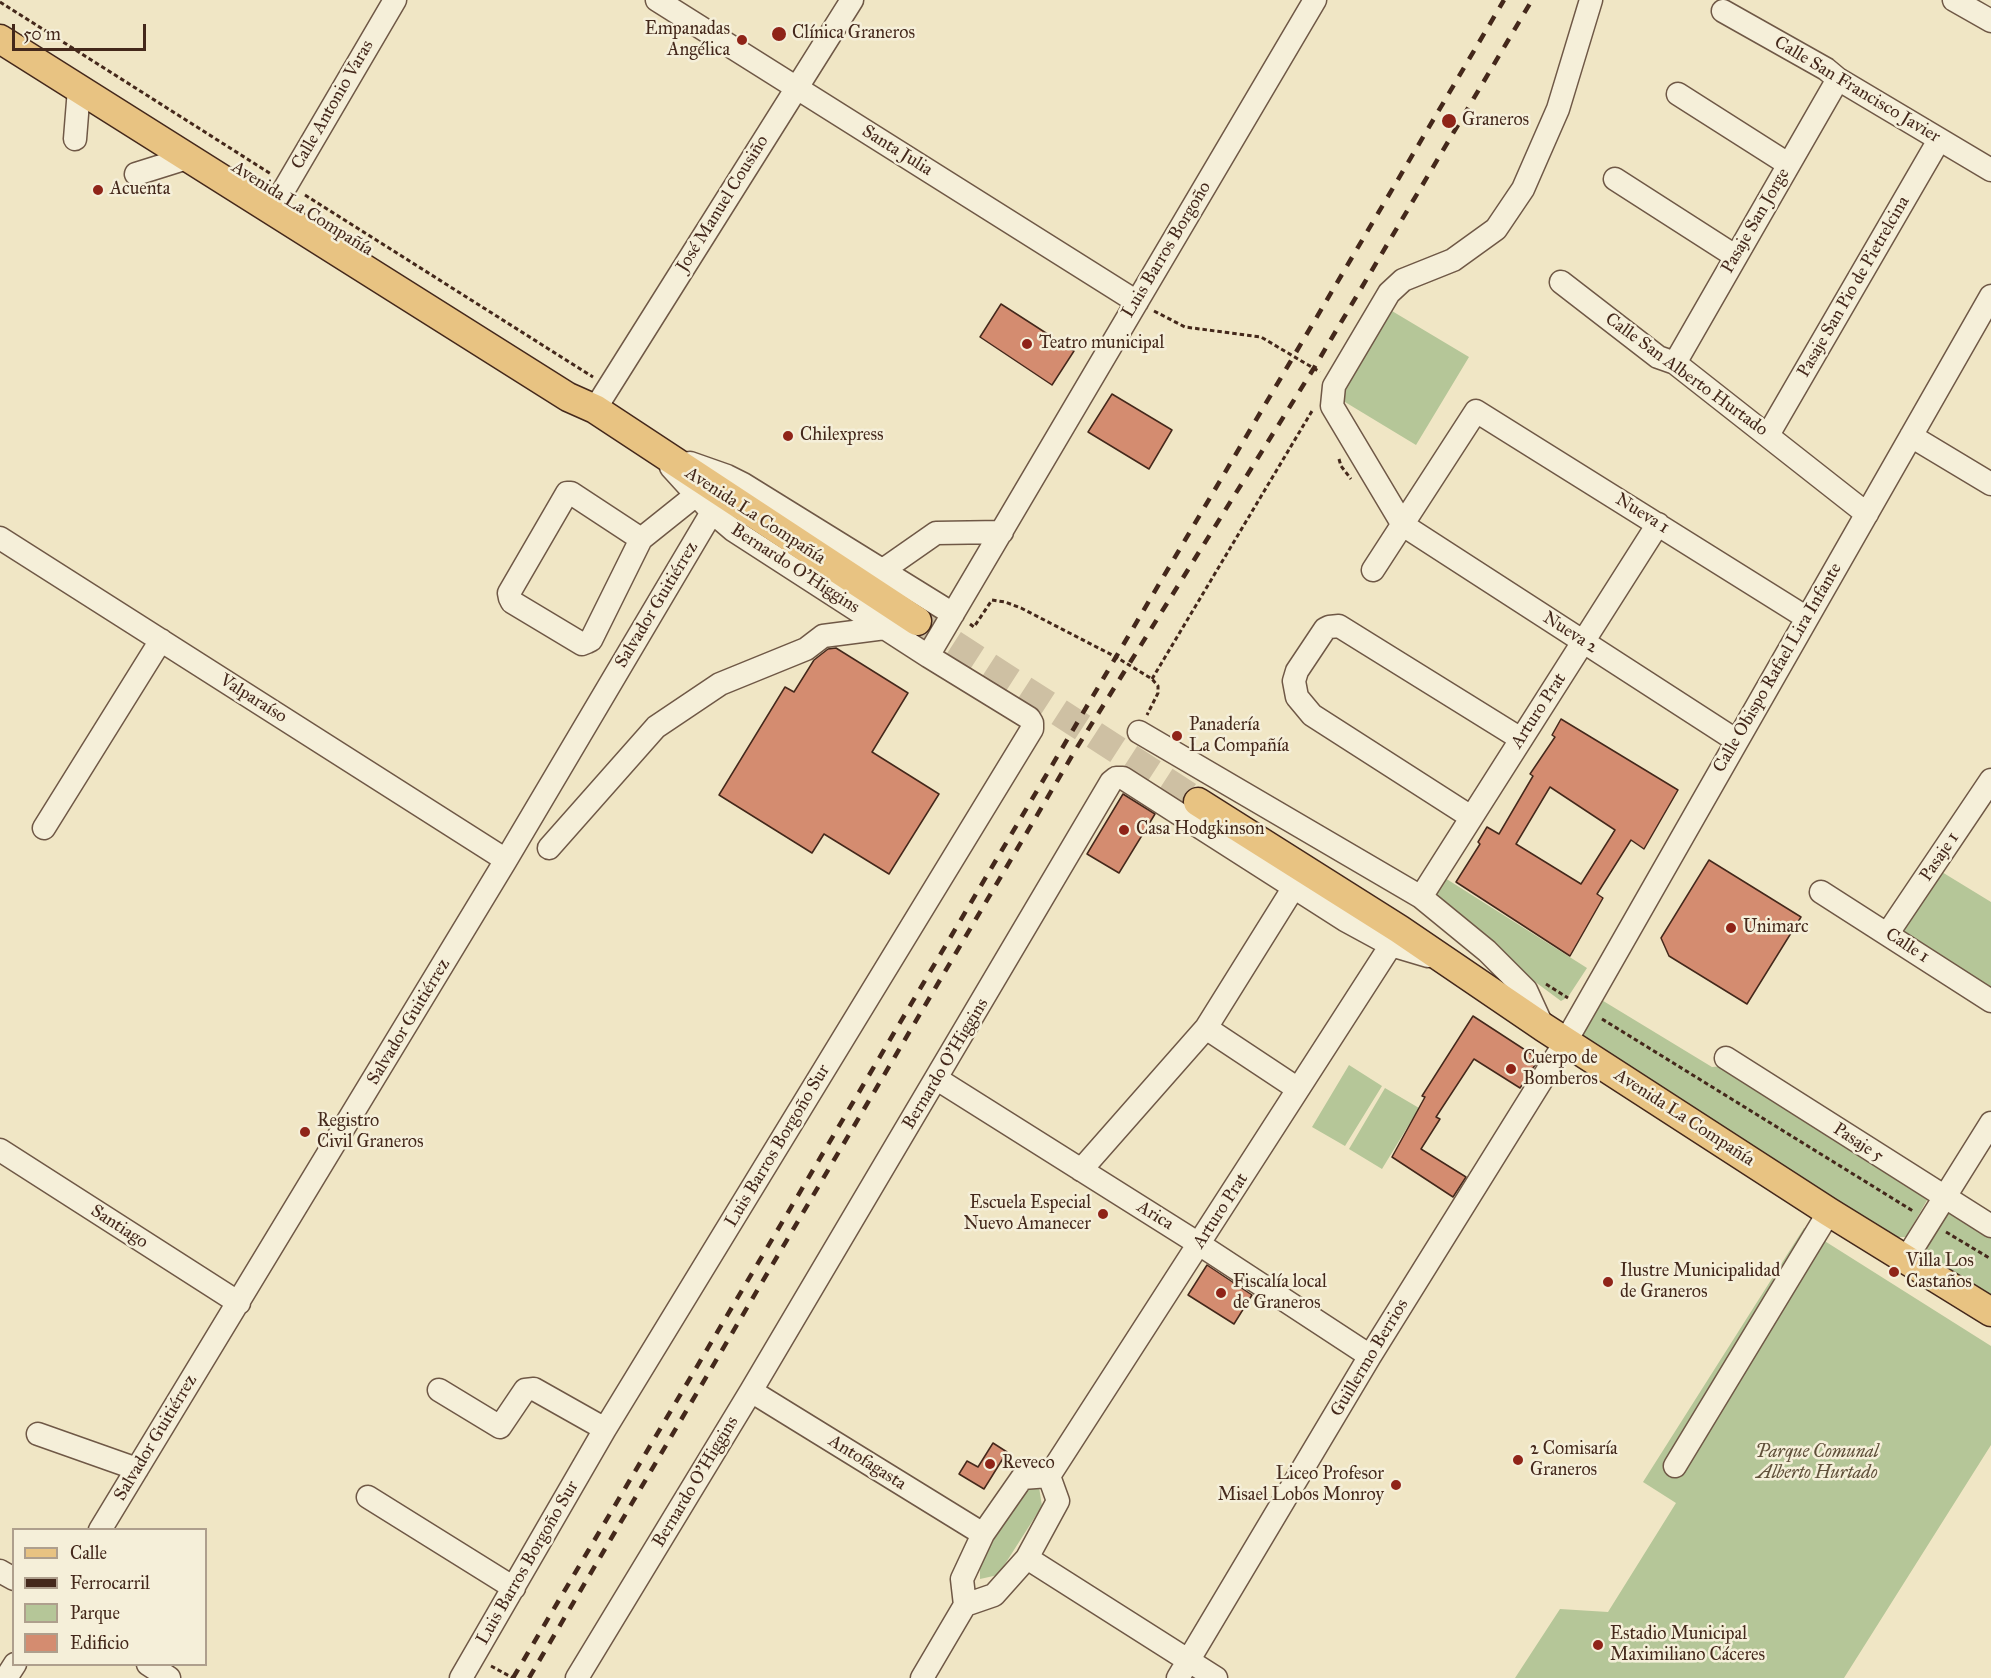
<!DOCTYPE html>
<meta charset="utf-8">
<style>
body{margin:0}
#map{position:relative;width:1991px;height:1678px;overflow:hidden;background:#f0e6c5;font-family:"IM FELL Great Primer",serif}
canvas{display:block}
.legend{position:absolute;left:12px;top:1528px;width:195px;height:138px;box-sizing:border-box;background:#f5efd9;border:2px solid #ae9f8d;margin:0;padding:8px 10px;list-style:none;font-size:18px;color:#44281b}
.legend li{display:flex;align-items:center;gap:12px;height:30px}
.legend b{width:30px;border:2px solid #ae9f8d}
.scale{position:absolute;left:12px;top:24px;width:134px;height:27px;box-sizing:border-box;border:3px solid #44281b;border-top:0;padding-left:8px;font-size:18px;line-height:21px;white-space:nowrap;color:#44281b;-webkit-text-stroke:4px #f5efd9;paint-order:stroke}
</style>
<div id="map">
<canvas width="1991" height="1678"></canvas>
<ul class="legend">
<li><b style="height:8px;background:#e8c382"></b>Calle</li>
<li><b style="height:8px;background:#44281b"></b>Ferrocarril</li>
<li><b style="height:16px;background:#b5c698"></b>Parque</li>
<li><b style="height:16px;background:#d48c70"></b>Edificio</li>
</ul>
<div class="scale">50 m</div>
</div>
<script>
const ctx = document.querySelector('canvas').getContext('2d');
ctx.lineJoin = 'round';
function fillPath(path, color) { ctx.fillStyle = color; ctx.fill(path, 'evenodd'); }
const toPath = rows => new Path2D(rows.map(r => 'M' + r).join(''));
function strokePath(path, color, width, dash) { ctx.strokeStyle = color; ctx.lineWidth = width; ctx.lineCap = dash ? 'butt' : 'round'; ctx.setLineDash(dash || []); ctx.stroke(path); }
function label(font, color, halo, rows, align = 'center') {
  ctx.font = font + ' "IM FELL Great Primer",serif'; ctx.lineWidth = 5; ctx.setLineDash([]); ctx.textBaseline = 'middle'; ctx.strokeStyle = halo; ctx.fillStyle = color; for (const [text, x, y, turn = 0] of rows) {
    ctx.save(); ctx.translate(x, y); ctx.rotate((+turn || 0) * Math.PI / 180); ctx.textAlign = isNaN(turn) ? turn : align; if (halo) ctx.strokeText(text, 0, 0); ctx.fillText(text, 0, 0); ctx.restore();
  }
}
const green = toPath([
 [1392,311,1469,357,1416,445,1340,399],
 [1937,869,1991,902,1991,990,1898,933],
 [1445,878,1587,968,1568,997,1561,1001,1492,950,1432,898],
 [1600,999,1712,1067,1725,1066,1930,1195,1906,1237,1892,1237,1577,1039],
 [1349,1065,1382,1086,1345,1146,1312,1127],
 [1385,1088,1419,1108,1382,1169,1349,1149],
 [1944,1203,1991,1232,1991,1303,1923,1261,1920,1242],
 [1804,1228,1991,1346,1991,1445,1844,1678,1515,1678,1560,1609,1608,1612,1676,1503,1643,1482],
 [1039,1487,1042,1506,998,1575,980,1579,980,1562,1025,1490]
]);
const building = toPath([
 [1001,304,1074,351,1052,385,980,337,1001,304],
 [1112,394,1172,430,1149,469,1088,432,1112,394],
 [836,648,908,693,872,752,939,794,889,874,824,834,812,853,719,795,785,687,794,692,814,660,828,649,836,648],
 [1561,719,1678,790,1644,849,1631,840,1597,894,1603,898,1570,956,1456,882,1480,844,1478,842,1487,827,1499,834,1533,776,1530,774,1555,737,1552,735,1561,719],
 [1550,787,1615,830,1581,884,1516,844,1550,787],
 [1123,794,1155,814,1119,873,1087,854,1123,794],
 [1709,860,1801,917,1747,1004,1669,956,1661,938,1709,860],
 [1473,1016,1539,1059,1520,1088,1474,1059,1436,1117,1440,1119,1421,1149,1466,1177,1453,1197,1392,1157,1425,1097,1422,1096,1473,1016],
 [1207,1265,1252,1295,1234,1324,1188,1295,1207,1265],
 [993,1443,1007,1452,984,1489,959,1474,967,1461,978,1467,993,1443]
]);
const majorTunnel = toPath([
 [918,621,1198,802]
]);
const path = toPath([
 [0,2,271,174],
 [305,195,593,377],
 [1154,311,1185,327,1261,337,1320,372],
 [1339,459,1341,466,1351,479],
 [970,624,974,627,992,600,1005,602,1021,608,1116,657,1152,679,1158,686,1158,693,1147,715],
 [1152,679,1312,411],
 [1546,984,1568,998],
 [1602,1019,1913,1211],
 [1946,1232,1991,1259],
 [491,1666,513,1678]
]);
const minor = toPath([
 [657,0,1137,302],
 [1591,0,1558,109,1523,189,1496,229,1453,260,1403,280,1389,293,1334,386,1332,406,1403,525,1737,741],
 [1954,0,1991,21],
 [1723,11,1826,69,1838,79,1991,170],
 [1678,94,1788,164],
 [75,139,79,89],
 [136,174,187,158],
 [1615,179,1735,256],
 [272,210,395,0],
 [1561,282,1658,357,1675,363,1867,514],
 [1675,363,1838,79],
 [595,409,852,0],
 [1768,435,1939,140],
 [1911,436,1991,484],
 [690,463,727,476,743,484,953,614],
 [0,538,506,860],
 [641,539,571,493,567,493,509,593,510,598,512,602,582,644,587,642,591,640,641,539,696,495],
 [883,570,936,533,1002,532],
 [1373,570,1476,411,1807,618],
 [928,656,1315,0],
 [1139,732,1421,897,1487,951,1526,990,1543,1027],
 [1471,817,1312,715,1297,697,1294,681,1297,671,1325,629,1329,627,1339,626,1521,739],
 [44,828,161,640],
 [549,848,656,727,720,684,806,649,823,636,885,628],
 [1821,892,1991,1001],
 [1421,897,1658,524],
 [1888,933,1991,780],
 [1206,1028,1298,1089],
 [1726,1058,1991,1226],
 [937,1079,1199,1244,1370,1356],
 [0,1150,239,1303],
 [1081,1170,1206,1028,1294,887],
 [1906,1259,1991,1123],
 [439,1390,500,1427,525,1390,534,1389,605,1429],
 [751,1391,983,1534],
 [38,1434,137,1469],
 [1675,1466,1829,1212],
 [1049,1476,1391,945],
 [368,1497,514,1588],
 [100,1530,506,860,712,512],
 [1027,1558,1216,1678],
 [0,1571,14,1579],
 [965,1605,994,1595,1027,1558,1058,1501,1049,1476],
 [148,1664,169,1678],
 [6,1678,15,1664],
 [461,1678,605,1429,1032,729,1032,723,1029,718,928,656,733,530,712,512,671,467],
 [577,1678,751,1391,1111,782,1116,778,1123,778,1345,920,1391,945,1428,956],
 [922,1678,965,1605,962,1579,983,1534,1022,1478,1049,1476],
 [1178,1678,1370,1356,1566,1041,1991,296]
]);
const major = toPath([
 [0,39,568,397,595,409,917,621],
 [1198,802,1399,929,1543,1027,1829,1212,1991,1312]
]);
const rail = toPath([
 [513,1678,1504,0],
 [529,1678,1076,749,1314,368,1532,0]
]);
const markers = [
 [779,34,8,"#8f2418"],
 [742,40,6,"#8f2418"],
 [1449,121,8,"#8f2418"],
 [98,190,6,"#8f2418"],
 [1027,344,6,"#8f2418"],
 [788,436,6,"#8f2418"],
 [1177,736,6,"#8f2418"],
 [1124,830,6,"#8f2418"],
 [1731,928,6,"#8f2418"],
 [1511,1069,6,"#8f2418"],
 [305,1132,6,"#8f2418"],
 [1103,1214,6,"#8f2418"],
 [1894,1272,6,"#8f2418"],
 [1608,1282,6,"#8f2418"],
 [1221,1293,6,"#8f2418"],
 [1518,1460,6,"#8f2418"],
 [990,1464,6,"#8f2418"],
 [1396,1485,6,"#8f2418"],
 [1598,1645,6,"#8f2418"]
];
const poiNames = [
 ["Empanadas",730,30,"right"],
 ["Angélica",730,51,"right"],
 ["Clínica Graneros",792,34],
 ["Graneros",1462,121],
 ["Acuenta",110,190],
 ["Teatro municipal",1039,344],
 ["Chilexpress",800,436],
 ["Panadería",1189,726],
 ["La Compañía",1189,747],
 ["Casa Hodgkinson",1136,830],
 ["Unimarc",1743,928],
 ["Cuerpo de",1523,1059],
 ["Bomberos",1523,1080],
 ["Registro",317,1122],
 ["Civil Graneros",317,1143],
 ["Escuela Especial",1091,1204,"right"],
 ["Nuevo Amanecer",1091,1225,"right"],
 ["Villa Los",1906,1262],
 ["Castaños",1906,1283],
 ["Ilustre Municipalidad",1620,1272],
 ["de Graneros",1620,1293],
 ["Fiscalía local",1233,1283],
 ["de Graneros",1233,1304],
 ["2 Comisaría",1530,1450],
 ["Graneros",1530,1471],
 ["Reveco",1002,1464],
 ["Liceo Profesor",1384,1475,"right"],
 ["Misael Lobos Monroy",1384,1496,"right"],
 ["Estadio Municipal",1610,1635],
 ["Maximiliano Cáceres",1610,1656]
];
const streetNames = [
 ["Calle San Francisco Javier",1857,90,31],
 ["Calle Antonio Varas",333,105,-60],
 ["Santa Julia",897,151,32],
 ["José Manuel Cousiño",723,204,-58],
 ["Avenida La Compañía",302,209,32],
 ["Pasaje San Jorge",1756,221,-60],
 ["Luis Barros Borgoño",1167,250,-59],
 ["Pasaje San Pio de Pietrelcina",1854,287,-60],
 ["Calle San Alberto Hurtado",1686,375,36],
 ["Nueva 1",1642,514,32],
 ["Avenida La Compañía",755,516,33],
 ["Bernardo O'Higgins",795,569,33],
 ["Salvador Guitiérrez",657,605,-59],
 ["Nueva 2",1570,633,33],
 ["Calle Obispo Rafael Lira Infante",1778,668,-60],
 ["Valparaíso",253,699,32],
 ["Arturo Prat",1539,711,-57],
 ["Pasaje 1",1940,857,-56],
 ["Calle 1",1907,946,33],
 ["Salvador Guitiérrez",409,1022,-59],
 ["Bernardo O'Higgins",946,1064,-59],
 ["Avenida La Compañía",1684,1118,33],
 ["Pasaje 5",1858,1143,33],
 ["Luis Barros Borgoño Sur",778,1146,-59],
 ["Arturo Prat",1221,1211,-57],
 ["Arica",1155,1216,32],
 ["Santiago",119,1227,33],
 ["Guillermo Berrios",1370,1358,-59],
 ["Salvador Guitiérrez",156,1438,-59],
 ["Antofagasta",867,1463,32],
 ["Bernardo O'Higgins",696,1482,-59],
 ["Luis Barros Borgoño Sur",528,1563,-60]
];
const parkNames = [
 ["Parque Comunal",1817,1453],
 ["Alberto Hurtado",1817,1474]
];
fillPath(green, '#b5c698');
fillPath(building, '#d48c70');
strokePath(building, '#44281b', 1.5);
strokePath(majorTunnel, '#cec0a3', 28, [28, 14]);
strokePath(minor, '#6f5846', 25);
strokePath(major, '#44281b', 31);
strokePath(path, '#44281b', 3, [4.5, 3]);
strokePath(minor, '#f5efd9', 22);
strokePath(major, '#e8c382', 28);
strokePath(rail, '#44281b', 4.5, [10, 10]);
for (const [x, y, r, color] of markers) { const dot = new Path2D(); dot.arc(x, y, r, 0, 2 * Math.PI); ctx.fillStyle = color; ctx.fill(dot); strokePath(dot, '#f5efd9', 2); }
label('18px', '#44281b', '#f5efd9', poiNames, 'left');
label('18px', '#44281b', '#f5efd9', streetNames);
label('italic 18px', '#60503a', '#f5efd9', parkNames);
</script>
